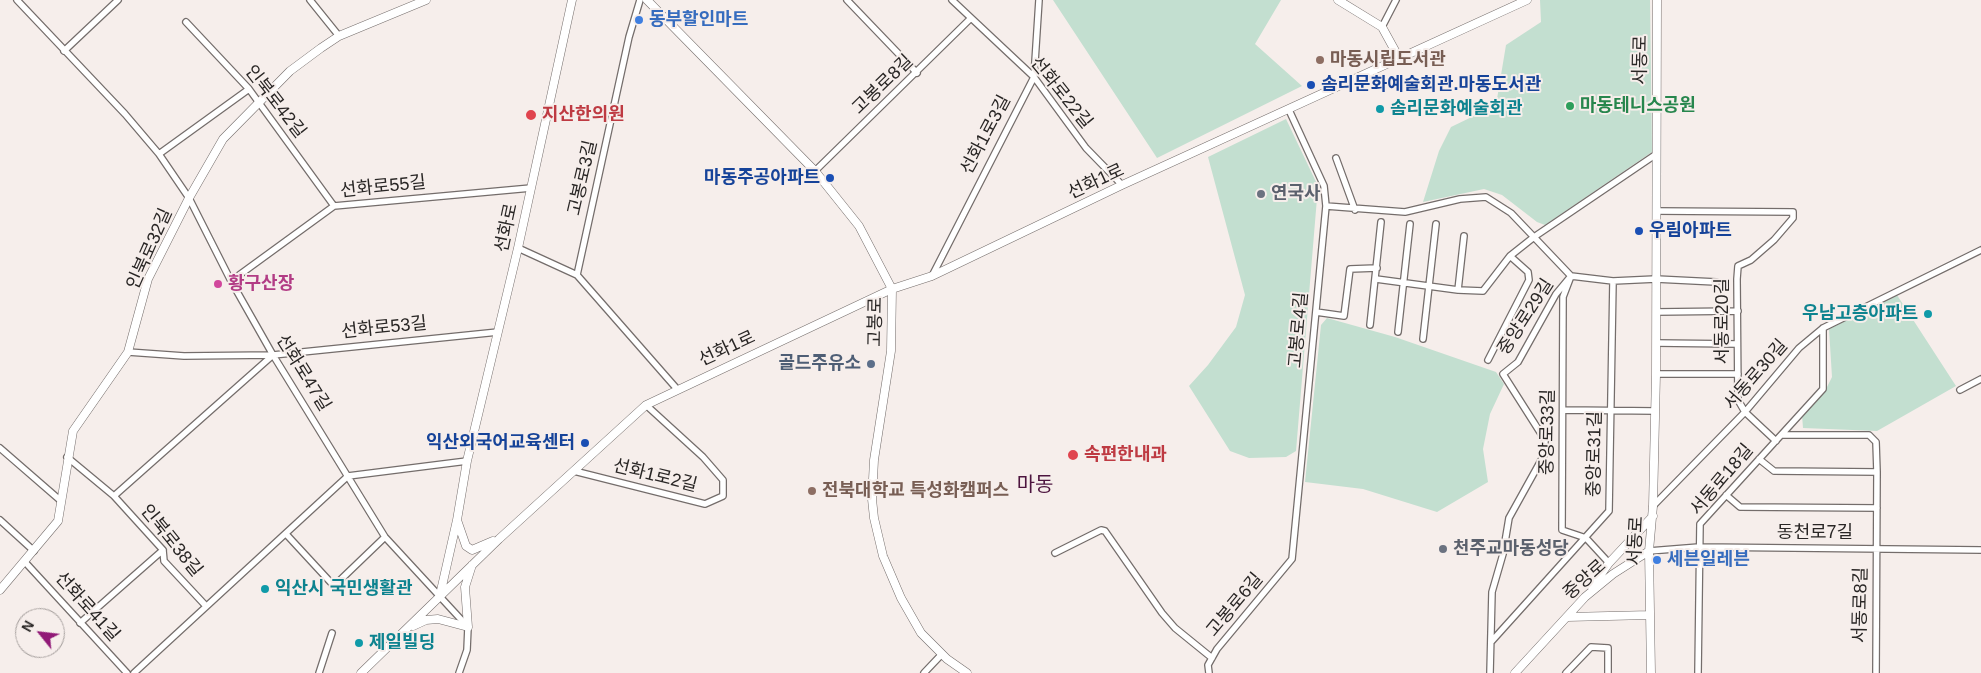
<!DOCTYPE html>
<meta charset="utf-8">
<style>
body{margin:0}
#map{position:relative;width:1981px;height:673px;overflow:hidden;background:#f6eeeb;font-family:Helvetica,sans-serif}
canvas{display:block}
.north{position:absolute;left:15px;top:608px;width:50px;height:50px;box-sizing:border-box;background:#f6eeeb;border:1px solid #a49e9c;border-radius:50%;rotate:299deg;font-size:14px;font-weight:700;line-height:20px;text-align:center;color:#292625}
.north::after{content:'';display:block;margin:auto;width:18px;height:22px;background:#911977;clip-path:polygon(50% 0,100% 100%,50% 72%,0 100%)}
</style>
<div id="map">
<canvas width="1981" height="673"></canvas>
<div class="north">N</div>
</div>
<script>
const ctx = document.querySelector('canvas').getContext('2d');
ctx.lineJoin = 'round';
function fillPath(path, color) { ctx.fillStyle = color; ctx.fill(path, 'evenodd'); }
const toPath = rows => new Path2D(rows.map(r => 'M' + r).join(''));
function strokePath(path, color, width, dash) { ctx.strokeStyle = color; ctx.lineWidth = width; ctx.lineCap = dash ? 'butt' : 'round'; ctx.setLineDash(dash || []); ctx.stroke(path); }
function label(font, color, halo, rows, align = 'center') {
  ctx.font = font + ' Helvetica,"Noto Sans KR",sans-serif'; ctx.lineWidth = 4; ctx.setLineDash([]); ctx.textBaseline = 'middle'; ctx.strokeStyle = halo; ctx.fillStyle = color; for (const [text, x, y, turn = 0] of rows) {
    ctx.save(); ctx.translate(x, y); ctx.rotate((+turn || 0) * Math.PI / 180); ctx.textAlign = isNaN(turn) ? turn : align; if (halo) ctx.strokeText(text, 0, 0); ctx.fillText(text, 0, 0); ctx.restore();
  }
}
const green = toPath([
 [1053,0,1281,0,1255,44,1302,86,1157,158],
 [1540,0,1650,0,1652,152,1545,225,1537,222,1502,195,1484,189,1423,202,1439,151,1451,127,1480,113,1497,99,1506,45,1541,22],
 [1286,119,1318,186,1296,451,1286,457,1249,458,1230,451,1189,386,1208,365,1236,327,1245,295,1208,157],
 [1897,295,1956,386,1877,431,1803,428,1802,415,1825,391,1832,377,1829,329],
 [1327,318,1395,337,1496,372,1504,384,1490,414,1483,449,1488,482,1437,512,1363,489,1305,482,1321,325]
]);
const street = toPath([
 [17,0,125,114,159,154,189,198,231,281,273,355,385,537,468,627,467,650,459,673],
 [310,0,339,36],
 [847,0,917,73],
 [952,0,1034,77,1086,148,1122,185],
 [186,22,249,89,334,206],
 [1382,27,1396,0],
 [64,51,118,0],
 [159,154,249,89],
 [1336,158,1355,210],
 [815,171,970,19],
 [1326,206,1405,212,1460,199,1486,197,1511,213,1571,276,1563,297,1562,530,1586,538,1609,563],
 [1657,211,1793,212,1793,218,1774,240,1751,260,1738,266,1737,279,1738,400,1745,412,1776,441],
 [518,248,577,275,677,389],
 [577,275,629,37,640,0],
 [932,276,1034,77,1039,0],
 [1376,279,1458,290,1483,291,1510,256,1534,237,1655,155],
 [231,281,334,206,531,188],
 [1458,290,1464,236],
 [1316,312,1344,316,1350,269,1377,268],
 [1656,312,1738,311],
 [1370,325,1381,222],
 [1398,332,1410,224],
 [1423,339,1436,224],
 [1656,343,1737,344],
 [128,352,184,356,273,355],
 [1488,360,1529,280,1528,272,1510,256],
 [1656,374,1738,374],
 [1960,390,1981,379],
 [1563,410,1655,411],
 [1782,435,1869,435,1876,442,1877,472,1876,673],
 [0,448,61,501],
 [67,457,114,496,163,550,164,561,206,606],
 [1759,459,1774,471,1877,472],
 [574,471,705,504,723,496,723,480,703,457,646,405],
 [1726,495,1740,507,1877,508],
 [114,496,273,355,498,332],
 [1653,506,1745,412,1799,348,1823,328,1981,250],
 [0,520,34,551],
 [286,534,334,586,385,537],
 [1649,551,1699,547,1981,550],
 [1055,553,1101,530,1105,531,1162,613,1175,628,1212,658],
 [25,562,127,673],
 [80,623,163,550],
 [1491,642,1609,511,1613,281],
 [134,673,348,476,467,461],
 [319,673,332,633],
 [924,673,942,654],
 [1209,673,1208,665,1217,649,1292,559,1326,206,1324,186,1289,110],
 [1490,673,1492,592,1503,554,1509,518,1544,455,1545,440,1503,374,1518,362,1556,294,1571,276,1613,281,1656,279,1716,282],
 [1566,673,1591,647,1608,648,1608,673],
 [1698,673,1700,524,1823,389,1823,328]
]);
const secondary = toPath([
 [647,0,815,171,859,226,892,289,891,351,874,460,872,499,874,518,883,556,901,598,921,633,947,659,967,673],
 [1338,0,1382,27,1399,58],
 [457,520,466,546,472,550,493,541],
 [1592,587,1609,563,1653,516],
 [0,590,58,521,73,431,128,352,148,279,189,198,223,139,290,71,321,48,339,36,426,0],
 [440,595,457,520,467,461,518,248,572,0],
 [1567,617,1650,615],
 [413,626,426,620,438,619,468,627],
 [468,627,465,587,472,565],
 [361,673,499,539,646,405,892,289,932,276,1122,185,1527,0],
 [1515,673,1585,597,1613,574,1649,551],
 [1651,673,1649,551,1653,506,1656,374,1657,0]
]);
const markers = [
 [639,20,5,"#3f7fe0"],
 [1320,60,5,"#8d6e63"],
 [1311,85,5,"#1a4fb4"],
 [1570,106,5,"#2e9e5b"],
 [1380,109,5,"#0f9aa8"],
 [531,115,6,"#e0444e"],
 [830,178,5,"#1a4fb4"],
 [1261,194,5,"#6b7280"],
 [1639,231,5,"#1a4fb4"],
 [218,284,5,"#d1479c"],
 [1928,314,5,"#0f9aa8"],
 [871,364,5,"#5c6f8a"],
 [585,443,5,"#1a4fb4"],
 [1073,455,6,"#e0444e"],
 [812,491,5,"#8d6e63"],
 [1443,549,5,"#6b7280"],
 [1657,560,5,"#3f7fe0"],
 [265,589,5,"#0f9aa8"],
 [359,643,5,"#0f9aa8"]
];
const shopNames = [
 ["동부할인마트",649,20],
 ["세븐일레븐",1667,560]
];
const educationNames = [
 ["마동시립도서관",1330,60],
 ["전북대학교 특성화캠퍼스",822,491]
];
const streetNames = [
 ["서동로",1641,60,-89],
 ["고봉로8길",883,85,-44],
 ["선화로22길",1061,93,51],
 ["인북로42길",275,102,52],
 ["선화1로3길",986,135,-62],
 ["고봉로3길",583,178,-77],
 ["선화1로",1096,182,-25],
 ["선화로55길",383,187,-6],
 ["선화로",507,228,-78],
 ["인북로32길",150,249,-66],
 ["중앙로29길",1526,317,-57],
 ["서동로20길",1723,321,-90],
 ["고봉로",876,322,-89],
 ["선화로53길",384,328,-6],
 ["고봉로4길",1299,330,-85],
 ["선화1로",727,349,-25],
 ["선화로47길",303,373,58],
 ["서동로30길",1756,375,-49],
 ["중앙로33길",1548,432,-89],
 ["중앙로31길",1595,454,-89],
 ["선화1로2길",655,476,14],
 ["서동로18길",1722,480,-50],
 ["동천로7길",1815,533],
 ["인북로38길",171,541,51],
 ["서동로",1636,541,-87],
 ["중앙로",1585,580,-42],
 ["고봉로6길",1235,605,-50],
 ["서동로8길",1861,605,-89],
 ["선화로41길",87,607,48]
];
const transitNames = [
 ["솜리문화예술회관.마동도서관",1321,85],
 ["마동주공아파트",820,178,"right"],
 ["우림아파트",1649,231],
 ["익산외국어교육센터",575,443,"right"]
];
const leisureNames = [
 ["마동테니스공원",1580,106]
];
const cultureNames = [
 ["솜리문화예술회관",1390,109],
 ["우남고층아파트",1918,314,"right"],
 ["익산시 국민생활관",275,589],
 ["제일빌딩",369,643]
];
const healthNames = [
 ["지산한의원",542,115],
 ["속편한내과",1084,455]
];
const worshipNames = [
 ["연국사",1271,194],
 ["천주교마동성당",1453,549]
];
const hotelNames = [
 ["황구산장",228,284]
];
const serviceNames = [
 ["골드주유소",861,364]
];
const quarterNames = [
 ["마동",1035,485]
];
fillPath(green, '#c3dfd0');
strokePath(street, '#746d6b', 8);
strokePath(secondary, '#746d6b', 9);
strokePath(street, '#fff', 5.5);
strokePath(secondary, '#fff', 8);
for (const [x, y, r, color] of markers) { const dot = new Path2D(); dot.arc(x, y, r, 0, 2 * Math.PI); ctx.fillStyle = color; ctx.fill(dot); strokePath(dot, '#f6eeeb', 2); }
label('bold 18px', '#366cbe', '#f6eeeb', shopNames, 'left');
label('bold 18px', '#785e54', '#f6eeeb', educationNames, 'left');
label('18px', '#292625', '#f6eeeb', streetNames);
label('bold 18px', '#164399', '#f6eeeb', transitNames, 'left');
label('bold 18px', '#27864d', '#f6eeeb', leisureNames, 'left');
label('bold 18px', '#0d838f', '#f6eeeb', cultureNames, 'left');
label('bold 18px', '#be3a42', '#f6eeeb', healthNames, 'left');
label('bold 18px', '#5b616d', '#f6eeeb', worshipNames, 'left');
label('bold 18px', '#b23c85', '#f6eeeb', hotelNames, 'left');
label('bold 18px', '#4e5e75', '#f6eeeb', serviceNames, 'right');
label('20px', '#4d153f', '#f6eeeb', quarterNames);
</script>
